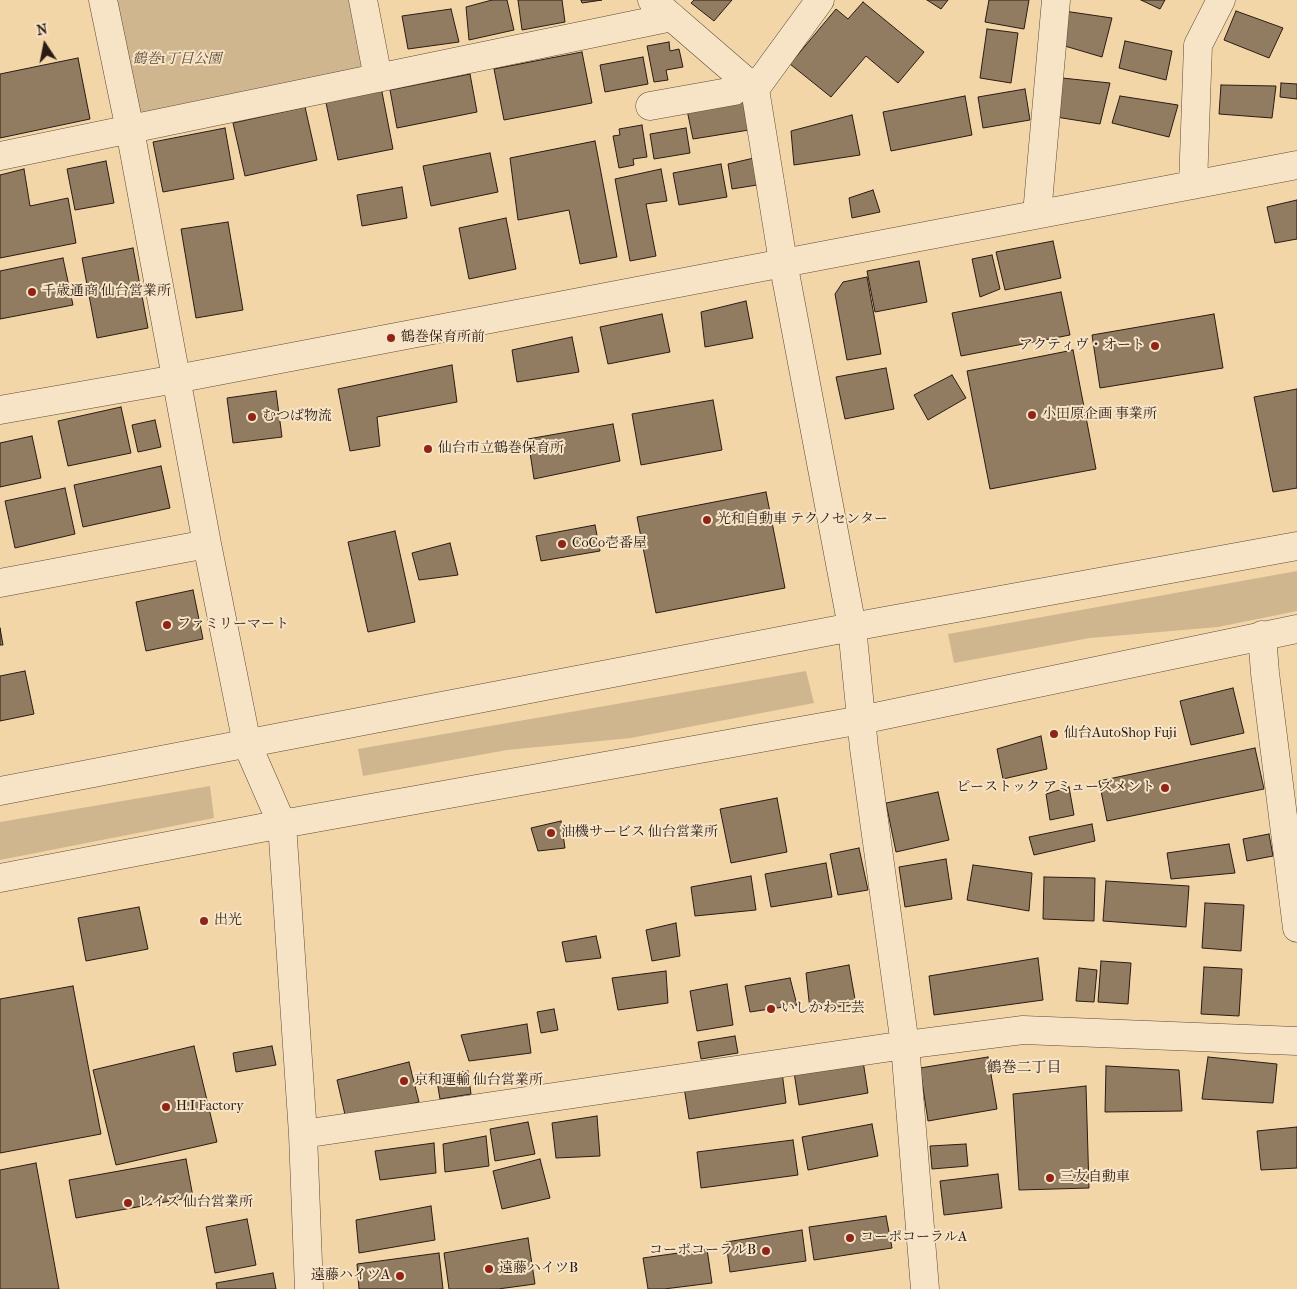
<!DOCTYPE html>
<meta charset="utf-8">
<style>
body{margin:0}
#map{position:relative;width:1297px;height:1289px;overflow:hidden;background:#f2d6a8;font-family:"IM FELL French Canon",serif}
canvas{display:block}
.north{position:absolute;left:20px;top:20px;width:50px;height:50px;-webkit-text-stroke:4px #f7e4c6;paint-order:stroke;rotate:349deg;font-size:14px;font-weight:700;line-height:20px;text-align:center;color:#2a1b14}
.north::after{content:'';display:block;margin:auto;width:18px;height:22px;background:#2a1b14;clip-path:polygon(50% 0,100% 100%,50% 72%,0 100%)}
</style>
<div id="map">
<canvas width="1297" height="1289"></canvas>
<div class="north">N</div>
</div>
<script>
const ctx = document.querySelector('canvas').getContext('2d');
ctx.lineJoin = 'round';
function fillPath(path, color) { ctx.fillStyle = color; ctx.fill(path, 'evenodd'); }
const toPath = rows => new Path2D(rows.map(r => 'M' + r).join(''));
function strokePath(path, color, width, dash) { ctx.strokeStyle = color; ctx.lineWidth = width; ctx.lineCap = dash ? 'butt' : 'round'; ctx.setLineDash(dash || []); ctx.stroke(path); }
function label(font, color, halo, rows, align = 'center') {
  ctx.font = font + ' "IM FELL French Canon","Noto Serif JP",serif'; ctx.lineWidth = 4; ctx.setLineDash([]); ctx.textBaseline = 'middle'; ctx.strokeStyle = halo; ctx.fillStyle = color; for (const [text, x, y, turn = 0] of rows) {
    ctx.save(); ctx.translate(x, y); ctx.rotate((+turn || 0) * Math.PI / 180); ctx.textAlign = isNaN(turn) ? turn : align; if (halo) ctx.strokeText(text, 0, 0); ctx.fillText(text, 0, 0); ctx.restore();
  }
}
const green = toPath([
 [103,0,363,0,378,78,130,130],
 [1297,571,1297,611,1218,627,1090,638,954,663,948,634],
 [806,671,814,703,631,738,507,750,363,776,358,749],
 [210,786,214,818,0,860,0,822]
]);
const building = toPath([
 [492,0,507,0,514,30,469,40,466,7,492,0],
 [518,0,562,0,565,22,522,30,518,0],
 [581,0,602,0,582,3,581,0],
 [694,0,732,0,714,21,691,3,694,0],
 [927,0,948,0,941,9,927,0],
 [989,0,1029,0,1024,29,985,22,989,0],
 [1141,0,1165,0,1160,9,1141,0],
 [863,2,924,52,898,83,866,56,831,97,790,64,836,9,848,19,863,2],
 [451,9,459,42,408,49,402,16,451,9],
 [1064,11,1112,18,1102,57,1058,44,1064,11],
 [1236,11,1283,28,1269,58,1224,40,1236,11],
 [987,29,1018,33,1011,83,980,78,987,29],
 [1125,41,1172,51,1166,80,1119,68,1125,41],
 [669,42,670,51,679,49,683,67,666,70,668,80,654,82,647,46,669,42],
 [582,52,592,103,504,120,494,69,582,52],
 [643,57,648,84,605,92,600,65,643,57],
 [78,58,90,119,0,138,0,74,78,58],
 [470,74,477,112,397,128,390,90,470,74],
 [1062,78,1110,83,1100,124,1056,117,1062,78],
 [1281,83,1297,84,1297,99,1280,97,1281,83],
 [1221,85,1276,86,1272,118,1219,114,1221,85],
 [381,87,393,149,338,160,325,98,381,87],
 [1025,89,1030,120,983,128,978,97,1025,89],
 [965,96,972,135,891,151,883,112,965,96],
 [1120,96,1178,105,1169,137,1112,123,1120,96],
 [744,98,749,130,693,139,687,110,744,98],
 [305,107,317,160,245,176,233,123,305,107],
 [852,115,860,155,794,165,791,131,852,115],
 [642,125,647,157,633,159,634,165,619,168,613,136,620,135,619,129,642,125],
 [225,128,234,179,163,192,153,142,225,128],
 [686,128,690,153,654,159,650,134,686,128],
 [595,141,617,257,580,264,569,210,518,220,510,158,595,141],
 [490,153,498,192,431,206,423,166,490,153],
 [754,158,757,185,732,189,728,164,754,158],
 [106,161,114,203,75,210,67,169,106,161],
 [721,164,727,197,679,205,673,173,721,164],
 [24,169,30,206,68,198,76,243,0,258,0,175,24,169],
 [661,169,667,201,646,204,656,256,630,261,615,179,661,169],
 [402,187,407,218,362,226,357,195,402,187],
 [873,190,880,212,852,218,849,198,873,190],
 [1297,200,1297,239,1275,243,1267,207,1297,200],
 [506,218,516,269,469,279,459,228,506,218],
 [228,222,243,310,196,318,181,229,228,222],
 [1053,241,1061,278,1005,290,996,252,1053,241],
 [133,248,148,328,97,338,82,258,133,248],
 [992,255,1000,289,980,297,972,259,992,255],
 [63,258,73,305,0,319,0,271,63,258],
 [919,261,927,302,875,312,867,271,919,261],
 [867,277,881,354,847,360,835,294,843,282,867,277],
 [1061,292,1070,335,961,356,952,313,1061,292],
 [746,301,753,338,705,347,701,312,746,301],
 [662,314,670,352,608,364,600,327,662,314],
 [1214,314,1223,368,1100,388,1092,335,1214,314],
 [572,337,579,372,517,382,512,350,572,337],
 [1073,350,1096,469,990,489,967,371,1073,350],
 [452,365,457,402,377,417,380,446,350,451,338,389,452,365],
 [886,368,894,409,845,419,836,377,886,368],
 [952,375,966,398,928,420,914,395,952,375],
 [1297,389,1297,488,1273,492,1254,397,1297,389],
 [276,391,282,437,233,443,227,398,276,391],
 [713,400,722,450,641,465,632,414,713,400],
 [121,407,131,453,68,466,58,421,121,407],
 [155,420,161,447,138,452,132,425,155,420],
 [613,424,620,461,534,479,528,439,613,424],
 [32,436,41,478,0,487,0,443,32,436],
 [161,466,170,508,83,527,74,485,161,466],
 [65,488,75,534,15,548,5,501,65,488],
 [766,492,785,588,656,613,637,517,766,492],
 [595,525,600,551,541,561,536,536,595,525],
 [395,531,415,622,368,632,348,542,395,531],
 [450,543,458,575,419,580,412,553,450,543],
 [193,590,203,639,146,651,136,602,193,590],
 [0,628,3,645,0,645,0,628],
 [25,671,34,714,0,721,0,676,25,671],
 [1233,688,1244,733,1191,745,1180,701,1233,688],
 [1041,736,1047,769,1003,779,997,749,1041,736],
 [1255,748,1264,789,1107,821,1099,781,1255,748],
 [1069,787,1074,815,1050,820,1046,794,1069,787],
 [938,792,949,840,896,852,886,803,938,792],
 [777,798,787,852,731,863,720,809,777,798],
 [561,821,565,848,538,851,531,828,561,821],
 [1092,824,1095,841,1034,855,1029,837,1092,824],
 [1269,834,1273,856,1247,861,1243,839,1269,834],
 [1229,844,1235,873,1171,879,1167,853,1229,844],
 [859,848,868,890,838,895,830,854,859,848],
 [946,859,952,899,905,907,899,867,946,859],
 [826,863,832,897,771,907,765,874,826,863],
 [973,865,1032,873,1029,911,967,900,973,865],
 [751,876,756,910,695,916,691,887,751,876],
 [1044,877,1095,878,1094,921,1043,919,1044,877],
 [1106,881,1189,886,1186,927,1103,921,1106,881],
 [1205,903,1244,905,1241,951,1202,948,1205,903],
 [139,907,148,949,86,961,78,918,139,907],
 [676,923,680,956,652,961,646,930,676,923],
 [596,936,601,958,566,962,562,942,596,936],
 [1038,958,1043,1000,934,1015,929,976,1038,958],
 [1101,961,1131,963,1128,1004,1098,1002,1101,961],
 [849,965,856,1005,810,1010,806,973,849,965],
 [1204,967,1242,969,1239,1016,1201,1014,1204,967],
 [1079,968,1097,970,1094,1002,1076,1001,1079,968],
 [666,971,668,1003,618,1010,612,978,666,971],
 [790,978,797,1005,750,1012,745,986,790,978],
 [727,984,733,1025,697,1031,690,991,727,984],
 [73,986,101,1134,0,1153,0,999,73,986],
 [554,1009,558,1030,541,1033,537,1012,554,1009],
 [527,1024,531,1053,469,1061,461,1035,527,1024],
 [735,1036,738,1053,701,1059,698,1042,735,1036],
 [194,1046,217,1142,116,1165,93,1070,194,1046],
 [272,1046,276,1065,236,1072,233,1053,272,1046],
 [988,1057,997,1109,928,1121,920,1068,988,1057],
 [1208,1057,1277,1064,1273,1103,1202,1099,1208,1057],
 [863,1061,868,1093,799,1105,794,1072,863,1061],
 [409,1062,419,1102,346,1119,337,1080,409,1062],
 [1106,1066,1179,1070,1182,1111,1105,1112,1106,1066],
 [468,1071,471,1094,440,1099,436,1075,468,1071],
 [782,1072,786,1103,689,1119,684,1087,782,1072],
 [1086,1086,1089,1188,1019,1190,1013,1094,1086,1086],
 [597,1116,600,1156,556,1158,552,1123,597,1116],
 [528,1122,535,1154,495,1161,490,1129,528,1122],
 [872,1124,878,1156,808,1170,802,1137,872,1124],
 [1297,1127,1297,1168,1261,1170,1257,1131,1297,1127],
 [486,1136,489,1166,445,1172,443,1144,486,1136],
 [793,1140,798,1175,701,1188,697,1152,793,1140],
 [434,1143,436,1173,380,1180,375,1151,434,1143],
 [966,1144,968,1166,932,1169,930,1146,966,1144],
 [186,1159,193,1197,76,1218,69,1180,186,1159],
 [540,1159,550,1198,502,1209,493,1171,540,1159],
 [36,1163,59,1289,0,1289,0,1170,36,1163],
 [998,1174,1002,1208,944,1215,940,1181,998,1174],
 [431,1206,435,1240,359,1253,356,1220,431,1206],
 [886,1216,892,1248,814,1260,809,1227,886,1216],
 [247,1219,256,1265,215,1273,206,1227,247,1219],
 [802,1230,806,1261,730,1272,726,1242,802,1230],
 [528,1238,535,1284,498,1289,449,1289,444,1253,528,1238],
 [707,1249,712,1283,664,1289,648,1289,643,1258,707,1249],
 [439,1253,443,1289,359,1289,357,1264,439,1253],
 [273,1273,276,1289,217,1289,216,1283,273,1273]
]);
const minor = toPath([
 [103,0,130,130,207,544,247,744,282,824,303,1134,309,1289],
 [363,0,378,78],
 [652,0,755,89,783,262,852,627,864,748,905,1045,925,1289],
 [755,89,820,0],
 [650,106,734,91,745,80],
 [0,156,672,17],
 [1193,185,1198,45,1221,0],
 [1037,214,1056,0],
 [0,410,176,379,1297,165],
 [0,583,207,544],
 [1262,635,1265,673,1297,928],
 [0,791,852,627,1297,546],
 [0,878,282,824,861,720,1297,629],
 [303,1134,905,1045,1023,1030,1297,1041]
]);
const markers = [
 [32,292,5,"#8f2418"],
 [391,338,5,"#8f2418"],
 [1155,346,5,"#8f2418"],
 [1032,415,5,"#8f2418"],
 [252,417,5,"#8f2418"],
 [428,449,5,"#8f2418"],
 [707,520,5,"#8f2418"],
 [562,544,5,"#8f2418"],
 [167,625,5,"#8f2418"],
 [1054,734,5,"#8f2418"],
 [1165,788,5,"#8f2418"],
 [551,833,5,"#8f2418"],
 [204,921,5,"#8f2418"],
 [771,1009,5,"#8f2418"],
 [404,1081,5,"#8f2418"],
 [166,1107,5,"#8f2418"],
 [1050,1178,5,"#8f2418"],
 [128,1203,5,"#8f2418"],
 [850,1238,5,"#8f2418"],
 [766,1251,5,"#8f2418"],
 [489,1269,5,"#8f2418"],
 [400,1276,5,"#8f2418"]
];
const parkNames = [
 ["鶴巻1丁目公園",177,60]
];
const poiNames = [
 ["千歳通商 仙台営業所",42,292],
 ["鶴巻保育所前",401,338],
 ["アクティヴ・オート",1145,346,"right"],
 ["小田原企画 事業所",1042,415],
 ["むつば物流",262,417],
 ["仙台市立鶴巻保育所",438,449],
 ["光和自動車 テクノセンター",717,520],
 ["CoCo壱番屋",572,544],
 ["ファミリーマート",177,625],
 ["仙台AutoShop Fuji",1064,734],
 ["ピーストック アミューズメント",1155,788,"right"],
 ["油機サービス 仙台営業所",561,833],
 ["出光",214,921],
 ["いしかわ工芸",781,1009],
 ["京和運輸 仙台営業所",414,1081],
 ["H.I Factory",176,1107],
 ["三友自動車",1060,1178],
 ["レイズ 仙台営業所",138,1203],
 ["コーポコーラルA",860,1238],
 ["コーポコーラルB",756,1251,"right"],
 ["遠藤ハイツB",499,1269],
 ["遠藤ハイツA",390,1276,"right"]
];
const neighbourhoodNames = [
 ["鶴巻二丁目",1024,1068]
];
fillPath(green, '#d0b68f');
fillPath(building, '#927c61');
strokePath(building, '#2a1b14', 1);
strokePath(minor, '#5c4a39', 29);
strokePath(minor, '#f7e4c6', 28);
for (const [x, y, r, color] of markers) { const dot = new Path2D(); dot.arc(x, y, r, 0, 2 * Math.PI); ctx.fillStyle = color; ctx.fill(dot); strokePath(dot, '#f7e4c6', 2); }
label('italic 14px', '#5c4a39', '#f7e4c6', parkNames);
label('14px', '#2a1b14', '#f7e4c6', poiNames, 'left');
label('15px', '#2a1b14', '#f7e4c6', neighbourhoodNames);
</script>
